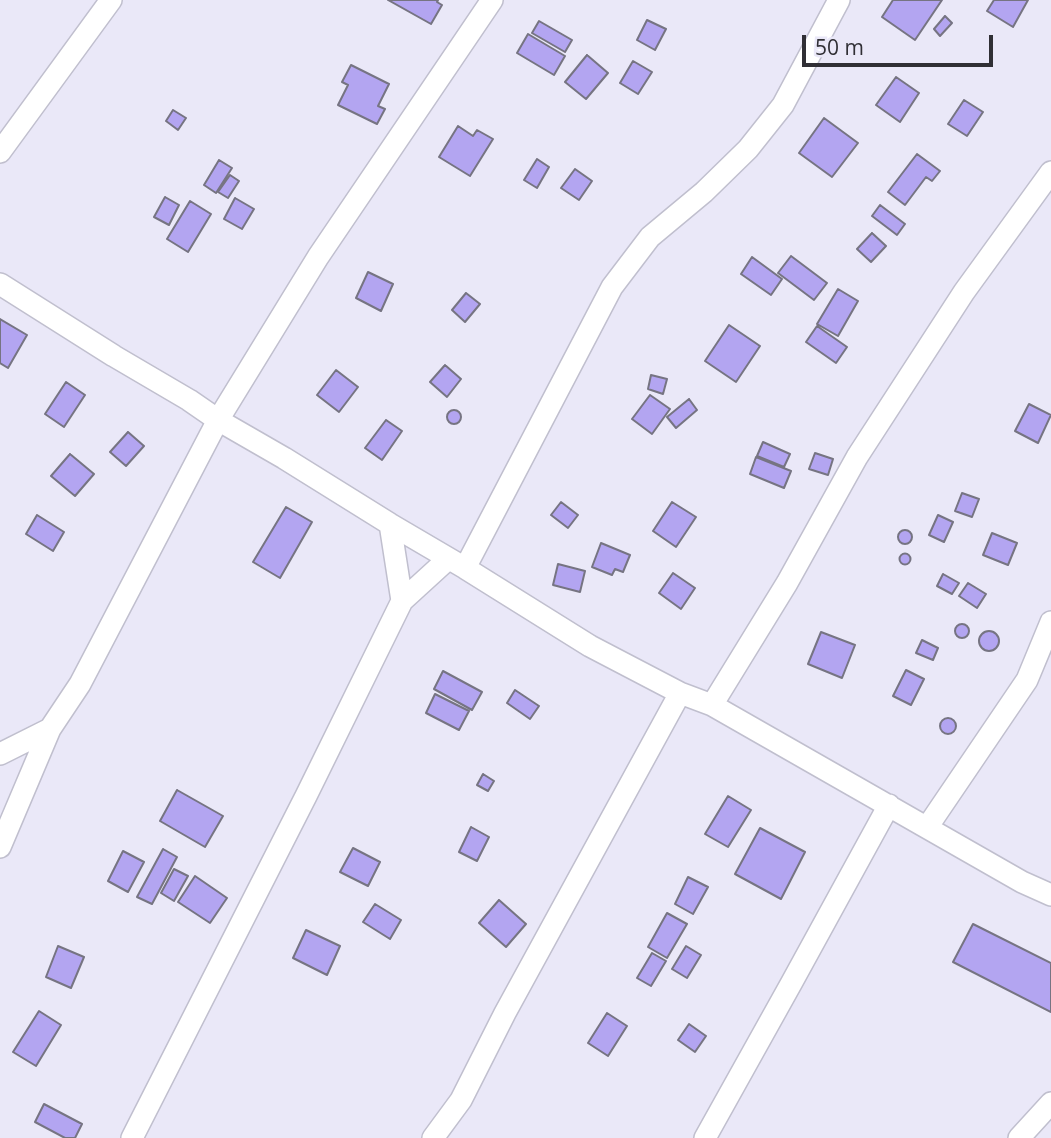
<!DOCTYPE html>
<style>
body{margin:0}
#map{position:relative;width:1051px;height:1138px;overflow:hidden;background:#eae8f8;font-family:"Open Sans",sans-serif}
canvas{display:block}
.scale{position:absolute;left:802px;top:35px;width:191px;height:32px;box-sizing:border-box;border:4px solid #302f35;border-top:0;padding-left:9px;font-size:21px;line-height:24px;white-space:nowrap;color:#302f35;-webkit-text-stroke:5px #eae8f8;paint-order:stroke}
</style>
<div id="map">
<canvas width="1051" height="1138"></canvas>
<div class="scale">50 m</div>
</div>
<script>
const ctx = document.querySelector('canvas').getContext('2d');
ctx.lineJoin = 'round';
function fillPath(path, color) { ctx.fillStyle = color; ctx.fill(path, 'evenodd'); }
const toPath = rows => new Path2D(rows.map(r => 'M' + r).join(''));
function strokePath(path, color, width, dash) { ctx.strokeStyle = color; ctx.lineWidth = width; ctx.lineCap = dash ? 'butt' : 'round'; ctx.setLineDash(dash || []); ctx.stroke(path); }
const building = toPath([
 [388,0,438,0,437,2,442,5,431,24,388,0],
 [893,0,942,0,915,40,882,17,893,0],
 [994,0,1028,0,1013,27,987,11,994,0],
 [945,16,952,23,940,36,934,29,945,16],
 [647,20,666,29,655,50,637,40,647,20],
 [539,21,572,40,565,52,532,33,539,21],
 [528,34,565,56,554,75,517,53,528,34],
 [587,55,608,73,586,99,565,82,587,55],
 [633,61,652,72,638,94,620,83,633,61],
 [351,65,389,84,378,106,385,109,377,124,338,105,348,85,342,82,351,65],
 [896,77,919,93,900,122,876,105,896,77],
 [964,100,983,112,967,136,948,124,964,100],
 [173,110,186,118,178,130,166,121,173,110],
 [824,118,858,143,832,177,799,153,824,118],
 [458,126,473,136,477,130,493,139,470,176,439,157,458,126],
 [917,154,940,171,932,181,926,177,905,205,888,192,917,154],
 [537,159,549,167,537,188,524,180,537,159],
 [219,160,232,168,216,193,204,185,219,160],
 [575,169,592,181,579,200,561,188,575,169],
 [230,175,239,181,228,198,218,192,230,175],
 [165,197,179,205,169,225,154,217,165,197],
 [235,198,254,209,242,229,224,219,235,198],
 [190,201,211,214,188,252,167,239,190,201],
 [880,205,905,224,897,235,872,216,880,205],
 [872,233,886,246,871,262,857,249,872,233],
 [791,256,827,283,814,300,778,273,791,256],
 [752,257,782,279,771,295,741,274,752,257],
 [368,272,393,284,381,311,356,298,368,272],
 [838,289,858,301,838,336,817,324,838,289],
 [466,293,480,304,465,322,452,310,466,293],
 [0,319,27,335,8,368,0,363,0,319],
 [729,325,760,346,736,382,705,361,729,325],
 [817,326,847,347,836,363,806,342,817,326],
 [445,365,461,379,447,397,430,382,445,365],
 [336,370,358,387,339,412,317,395,336,370],
 [651,375,667,379,663,394,648,389,651,375],
 [66,382,85,395,64,427,45,414,66,382],
 [650,395,670,409,652,434,632,419,650,395],
 [689,399,697,410,676,428,667,417,689,399],
 [1029,404,1051,415,1038,443,1015,431,1029,404],
 '447 417a7 7 0 1 1 14 0a7 7 0 1 1-14 0Z',
 [386,420,402,431,382,460,365,448,386,420],
 [128,432,144,446,126,466,110,452,128,432],
 [763,442,790,454,784,467,757,456,763,442],
 [815,453,833,459,828,475,809,469,815,453],
 [70,454,94,474,75,496,51,476,70,454],
 [756,457,791,471,784,488,750,474,756,457],
 [962,493,979,499,972,517,955,511,962,493],
 [561,502,578,515,568,528,551,515,561,502],
 [672,502,696,517,676,547,653,531,672,502],
 [286,507,312,522,280,578,253,562,286,507],
 [37,515,64,532,53,551,26,534,37,515],
 [938,515,953,522,944,542,929,535,938,515],
 '898 537a7 7 0 1 1 14 0a7 7 0 1 1-14 0Z',
 [992,533,1017,543,1008,565,983,555,992,533],
 [601,543,630,555,623,572,615,569,612,575,592,567,601,543],
 '899.5 559a5.5 5.5 0 1 1 11 0a5.5 5.5 0 1 1-11 0Z',
 [558,564,585,571,580,592,553,585,558,564],
 [673,573,695,588,681,609,659,593,673,573],
 [943,574,959,583,952,594,937,586,943,574],
 [968,583,986,594,977,608,959,596,968,583],
 '955 631a7 7 0 1 1 14 0a7 7 0 1 1-14 0Z',
 '979 641a10 10 0 1 1 20 0a10 10 0 1 1-20 0Z',
 [821,632,855,645,842,678,808,664,821,632],
 [922,640,938,648,933,660,916,653,922,640],
 [906,670,924,679,911,705,893,696,906,670],
 [443,671,482,692,472,710,434,689,443,671],
 [515,690,539,706,530,719,507,703,515,690],
 [435,694,469,711,459,730,426,713,435,694],
 '940 726a8 8 0 1 1 16 0a8 8 0 1 1-16 0Z',
 [483,774,494,781,488,791,477,785,483,774],
 [177,790,223,816,205,847,160,821,177,790],
 [728,796,751,810,728,847,705,834,728,796],
 [471,827,489,837,477,861,459,852,471,827],
 [760,828,805,852,781,899,735,874,760,828],
 [353,848,380,862,368,886,340,872,353,848],
 [163,849,177,857,152,904,137,897,163,849],
 [123,851,144,862,128,892,108,881,123,851],
 [174,869,188,876,174,901,161,893,174,869],
 [195,876,227,898,210,923,178,902,195,876],
 [688,877,708,887,693,914,675,904,688,877],
 [499,900,526,924,506,947,479,923,499,900],
 [375,904,401,920,390,939,363,922,375,904],
 [667,913,687,924,667,958,648,947,667,913],
 [973,924,1051,963,1051,1012,953,962,973,924],
 [306,930,340,946,327,975,293,958,306,930],
 [58,946,84,957,71,988,46,977,58,946],
 [686,946,701,955,687,978,672,969,686,946],
 [652,953,666,961,651,986,637,978,652,953],
 [39,1011,61,1025,36,1066,13,1052,39,1011],
 [607,1013,627,1026,608,1056,588,1043,607,1013],
 [689,1024,706,1036,695,1052,678,1040,689,1024],
 [44,1104,82,1124,75,1138,65,1138,35,1122,44,1104]
]);
const street = toPath([
 [0,152,111,0],
 [0,284,114,356,189,400,218,420,284,458,390,524,465,568,590,646,680,693,712,705,1022,882,1051,895],
 [390,524,402,601],
 [465,568,612,287,650,237,704,192,748,149,783,105,839,0],
 [712,705,787,583,857,457,964,292,1051,172],
 [0,754,50,729],
 [928,826,1027,680,1051,622],
 [0,847,50,729,80,684,218,420,318,257,492,0],
 [132,1138,306,796,402,601,448,559],
 [433,1138,461,1100,505,1013,680,693],
 [705,1138,792,982,889,805],
 [1019,1138,1051,1103]
]);
fillPath(building, '#b3a5f1');
strokePath(building, '#767482', 2);
strokePath(street, '#c0bfce', 24);
strokePath(street, '#fff', 21);
</script>
